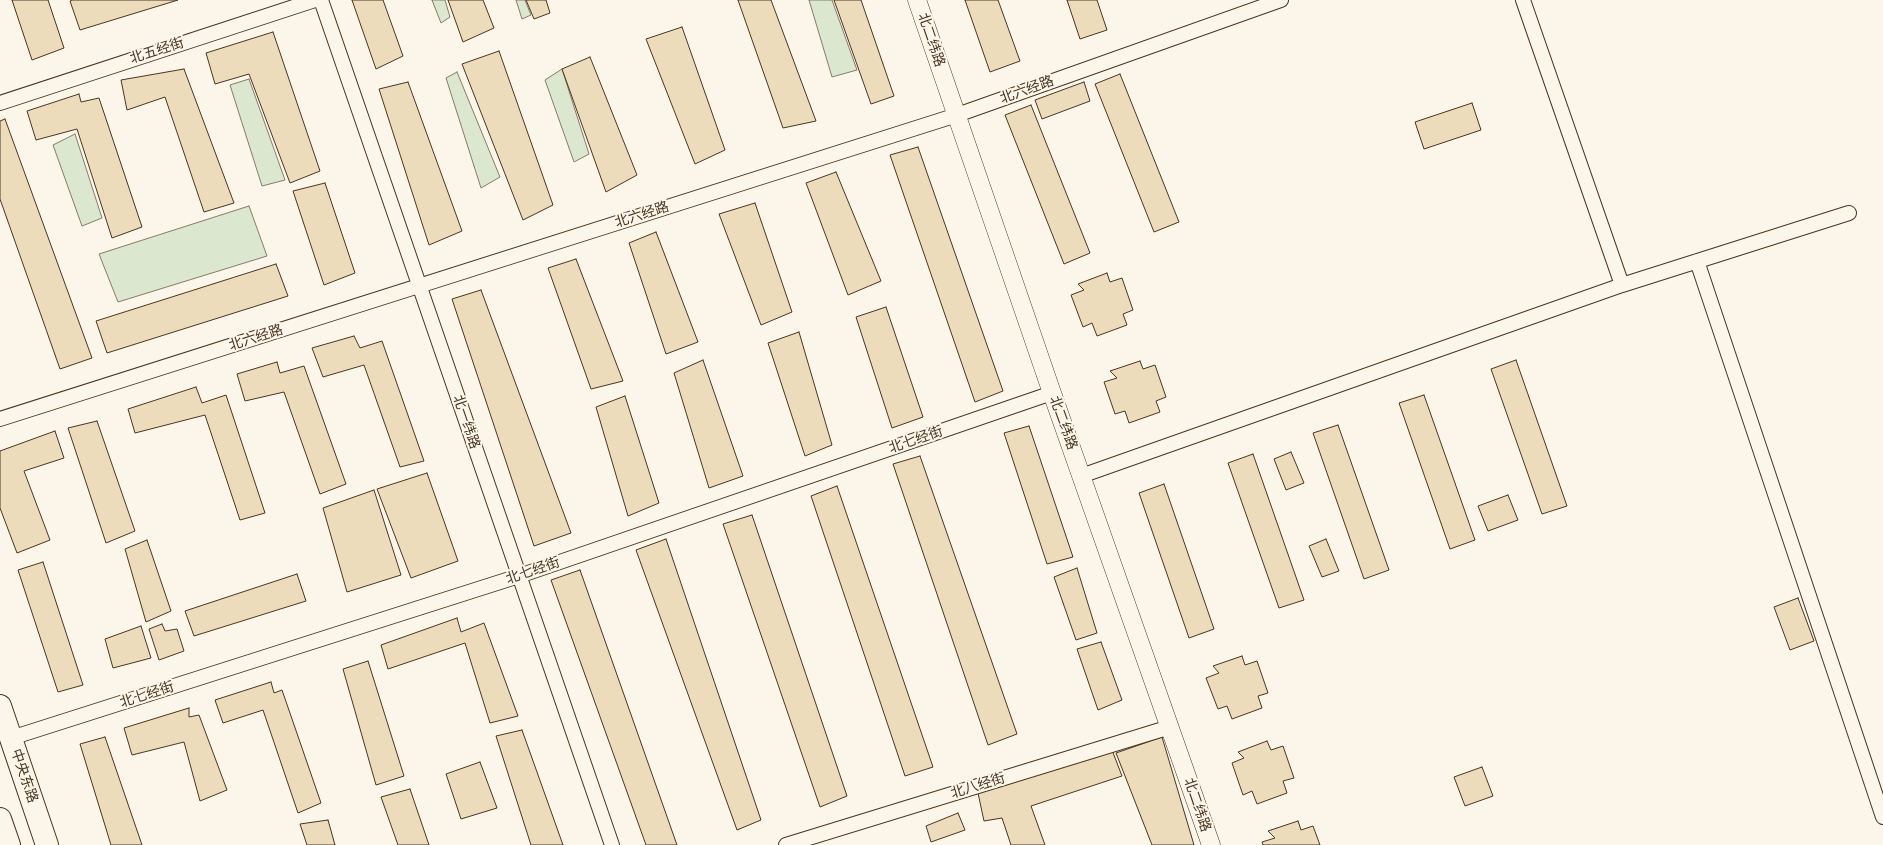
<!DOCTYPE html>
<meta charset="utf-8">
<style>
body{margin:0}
canvas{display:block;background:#fbf6e9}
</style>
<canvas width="1883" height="845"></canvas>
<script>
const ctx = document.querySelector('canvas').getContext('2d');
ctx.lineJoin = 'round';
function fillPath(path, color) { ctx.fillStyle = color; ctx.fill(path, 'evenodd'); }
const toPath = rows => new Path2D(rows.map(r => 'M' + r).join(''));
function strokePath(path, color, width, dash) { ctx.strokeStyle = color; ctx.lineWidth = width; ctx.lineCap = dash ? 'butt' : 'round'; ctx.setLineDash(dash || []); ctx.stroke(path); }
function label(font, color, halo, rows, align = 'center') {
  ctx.font = font + ' "Fira Sans Condensed","Noto Sans SC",sans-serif'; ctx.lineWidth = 4; ctx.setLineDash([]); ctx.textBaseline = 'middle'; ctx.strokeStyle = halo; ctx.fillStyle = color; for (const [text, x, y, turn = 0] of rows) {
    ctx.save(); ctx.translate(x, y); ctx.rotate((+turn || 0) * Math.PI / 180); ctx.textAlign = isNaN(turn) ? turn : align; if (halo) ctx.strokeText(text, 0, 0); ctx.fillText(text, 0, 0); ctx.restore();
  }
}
const green = toPath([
 [432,0,445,0,450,17,441,23,432,0],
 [516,0,525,0,531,15,522,19,516,0],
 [809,0,832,0,857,70,832,77,809,0],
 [562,69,589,154,574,162,545,80,562,69],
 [457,72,500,177,481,188,446,78,457,72],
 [249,79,285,180,262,186,230,85,249,79],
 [75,134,102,218,82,226,53,145,75,134],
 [249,206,267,256,118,302,99,254,249,206]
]);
const building = toPath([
 [12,0,48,0,64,48,32,60,12,0],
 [72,0,178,0,80,30,70,1,72,0],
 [352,0,383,0,403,56,376,69,352,0],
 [448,0,483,0,494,28,463,42,448,0],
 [526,0,546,0,550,13,534,19,526,0],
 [738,0,771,0,816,121,783,128,738,0],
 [834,0,861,0,894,96,871,104,834,0],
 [965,0,998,0,1020,61,990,72,965,0],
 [1067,0,1097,0,1107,30,1080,39,1067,0],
 [682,27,725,150,695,164,646,39,682,27],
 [273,32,320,171,290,183,249,74,215,84,206,53,273,32],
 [499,51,553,205,523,220,462,64,499,51],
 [590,57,637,175,606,192,562,69,590,57],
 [184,69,234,203,204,212,165,97,127,110,121,80,184,69],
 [1120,74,1179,222,1154,232,1095,84,1120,74],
 [408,82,462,231,429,245,379,89,408,82],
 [1084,82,1090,101,1042,119,1035,100,1084,82],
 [79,94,81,102,99,98,142,227,112,238,77,129,36,140,27,111,79,94],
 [1472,103,1481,130,1424,149,1415,122,1472,103],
 [1031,105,1090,253,1064,264,1005,115,1031,105],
 [5,119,92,358,60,369,0,199,0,121,5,119],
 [918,147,1003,391,975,402,890,155,918,147],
 [836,172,881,281,848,295,806,183,836,172],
 [325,183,355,273,324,285,293,191,325,183],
 [755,203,792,312,761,325,719,214,755,203],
 [656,232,698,342,666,354,629,243,656,232],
 [576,259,623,381,591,389,548,268,576,259],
 [276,264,288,296,107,353,96,321,276,264],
 [1107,273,1110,282,1122,278,1133,310,1123,314,1127,325,1097,336,1092,323,1083,327,1071,295,1084,290,1078,284,1107,273],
 [481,290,571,533,534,546,452,299,481,290],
 [886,307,923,417,892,428,856,317,886,307],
 [799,332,832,445,805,456,768,343,799,332],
 [354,336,360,348,382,341,424,461,400,467,364,365,323,377,312,348,354,336],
 [703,360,743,476,709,488,674,373,703,360],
 [1516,360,1567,506,1542,514,1491,369,1516,360],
 [1140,361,1143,369,1155,365,1166,397,1156,401,1160,412,1129,423,1125,411,1115,414,1104,382,1117,378,1110,371,1140,361],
 [277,362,280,373,304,366,346,484,320,494,284,392,245,401,237,374,277,362],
 [196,387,202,403,226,395,265,513,240,520,205,415,135,433,128,409,196,387],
 [1424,395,1475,540,1450,549,1399,403,1424,395],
 [625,396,659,503,628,516,596,407,625,396],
 [97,421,135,531,106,543,68,428,97,421],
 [1338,425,1389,570,1364,579,1313,433,1338,425],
 [1029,426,1073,557,1047,564,1004,433,1029,426],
 [55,431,64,458,24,471,50,540,17,553,0,508,0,451,55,431],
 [1291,452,1304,483,1286,490,1274,459,1291,452],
 [1253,454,1304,600,1279,608,1228,463,1253,454],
 [920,456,1017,734,988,745,893,464,920,456],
 [427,473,458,561,411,578,377,489,427,473],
 [1164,484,1214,629,1189,638,1139,493,1164,484],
 [837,486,933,767,905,776,811,496,837,486],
 [374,490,401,575,347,592,323,508,374,490],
 [1508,495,1518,520,1488,531,1478,506,1508,495],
 [752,515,847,796,820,807,723,524,752,515],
 [666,539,761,820,737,830,636,550,666,539],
 [1326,539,1339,571,1322,577,1309,546,1326,539],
 [147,540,171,611,146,622,125,549,147,540],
 [43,562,83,685,58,692,18,570,43,562],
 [1077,568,1097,633,1076,640,1054,577,1077,568],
 [580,570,677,845,646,845,551,580,580,570],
 [297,574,306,601,194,636,185,611,297,574],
 [1798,598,1814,641,1790,650,1774,607,1798,598],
 [457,618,461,632,484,623,518,716,490,723,465,643,388,669,381,645,457,618],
 [162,624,165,631,177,629,184,651,159,660,149,629,162,624],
 [141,626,151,658,113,668,105,639,141,626],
 [1101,642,1122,700,1098,710,1077,649,1101,642],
 [1242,656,1245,665,1257,661,1268,693,1258,696,1262,708,1232,719,1227,706,1218,709,1206,678,1219,673,1213,666,1242,656],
 [368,661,404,776,376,785,343,669,368,661],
 [271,682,274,693,282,690,321,803,298,813,263,710,223,723,215,700,271,682],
 [189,708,189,717,199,715,227,790,200,801,184,742,132,755,124,728,189,708],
 [522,730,563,845,531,845,496,736,522,730],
 [105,737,142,845,111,845,80,744,105,737],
 [1162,737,1194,845,1152,845,1116,753,1162,737],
 [1267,741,1271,750,1283,746,1294,778,1283,781,1287,793,1257,804,1252,791,1243,795,1232,763,1244,758,1238,752,1267,741],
 [1112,750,1122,776,1031,806,1045,845,1011,845,1002,818,984,821,978,793,1112,750],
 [480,762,497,808,461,819,446,774,480,762],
 [1482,767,1493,796,1465,806,1454,777,1482,767],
 [410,789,429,845,398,845,381,797,410,789],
 [958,813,965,830,931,842,926,826,958,813],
 [328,820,335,845,307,845,300,824,328,820],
 [1298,821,1301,830,1313,826,1320,845,1263,845,1262,842,1275,838,1268,831,1298,821]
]);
const minor = toPath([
 [321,0,612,845],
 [0,103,315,0],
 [1697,261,1883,817],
 [1622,285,1849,213],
 [0,419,957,115,1281,0],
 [1081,476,1622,285,1523,0],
 [11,738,519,576,1052,393],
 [786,845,1170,727]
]);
const tertiary = toPath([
 [917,0,1052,393,1211,845]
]);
const primary = toPath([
 [0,706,47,845],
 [0,819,9,845]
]);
const streetNames = [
 ["北二纬路",931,40,71],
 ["北五经街",157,51,-18],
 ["北六经路",1027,90,-20],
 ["北六经路",642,215,-18],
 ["北六经路",256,338,-18],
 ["北一纬路",466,422,71],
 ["北二纬路",1063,423,70],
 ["北七经街",916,440,-19],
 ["北七经街",533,571,-19],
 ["北七经街",147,695,-18],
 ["中央东路",24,776,71],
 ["北八经街",978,786,-17],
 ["北二纬路",1197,805,71]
];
fillPath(green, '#dce7d0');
strokePath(green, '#887966', 1);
fillPath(building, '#ecdcbc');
strokePath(building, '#4a3520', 1);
strokePath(minor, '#4a3520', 16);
strokePath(tertiary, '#4a3520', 19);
strokePath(primary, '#4a3520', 24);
strokePath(minor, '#fbf6e9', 14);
strokePath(tertiary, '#fbf6e9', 18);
strokePath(primary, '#fbf6e9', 22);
label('14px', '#4a3520', '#fbf6e9', streetNames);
</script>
